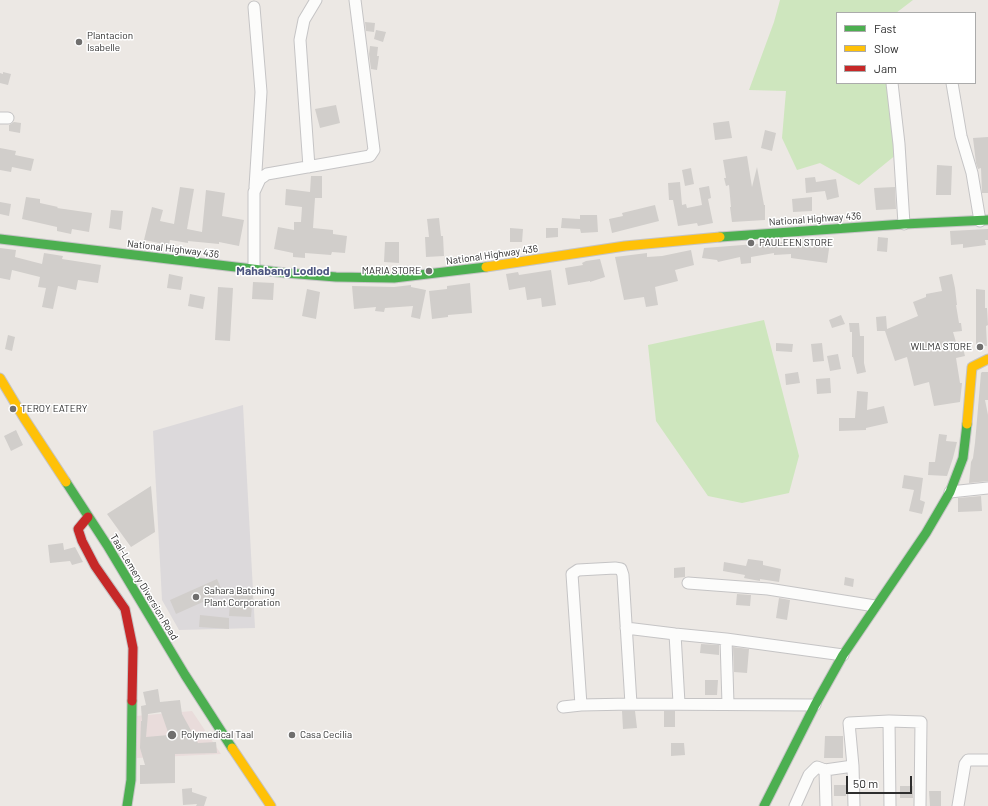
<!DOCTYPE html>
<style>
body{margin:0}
#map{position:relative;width:988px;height:806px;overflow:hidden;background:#ece8e4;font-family:Barlow,sans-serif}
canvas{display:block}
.legend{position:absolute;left:836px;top:12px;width:140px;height:72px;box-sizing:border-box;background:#fff;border:1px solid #ababab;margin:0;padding:5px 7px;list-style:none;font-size:12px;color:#2e2e2e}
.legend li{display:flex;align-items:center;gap:8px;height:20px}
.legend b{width:20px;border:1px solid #ababab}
.scale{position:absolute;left:846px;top:776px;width:66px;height:18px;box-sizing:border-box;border:2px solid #2e2e2e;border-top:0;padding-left:5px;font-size:12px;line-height:14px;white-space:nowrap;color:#2e2e2e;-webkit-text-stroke:3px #fff;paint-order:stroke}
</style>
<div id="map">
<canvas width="988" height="806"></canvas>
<ul class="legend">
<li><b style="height:5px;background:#4caf50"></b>Fast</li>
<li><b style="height:5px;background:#ffc107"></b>Slow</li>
<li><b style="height:5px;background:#c62828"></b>Jam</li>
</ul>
<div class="scale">50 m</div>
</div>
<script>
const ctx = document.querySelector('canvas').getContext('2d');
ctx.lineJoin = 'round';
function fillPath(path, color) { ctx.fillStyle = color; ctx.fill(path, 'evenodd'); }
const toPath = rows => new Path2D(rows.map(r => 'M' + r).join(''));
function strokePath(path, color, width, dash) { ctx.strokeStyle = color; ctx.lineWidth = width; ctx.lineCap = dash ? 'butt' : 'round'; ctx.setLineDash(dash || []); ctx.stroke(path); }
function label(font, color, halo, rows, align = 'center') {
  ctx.font = font + ' Barlow,sans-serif'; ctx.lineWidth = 3; ctx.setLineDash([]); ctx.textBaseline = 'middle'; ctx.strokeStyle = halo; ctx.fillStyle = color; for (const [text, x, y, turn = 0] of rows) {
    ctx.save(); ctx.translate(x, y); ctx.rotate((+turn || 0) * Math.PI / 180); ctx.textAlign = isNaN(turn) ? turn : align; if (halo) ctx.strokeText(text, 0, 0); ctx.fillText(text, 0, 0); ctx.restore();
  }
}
const industrial = toPath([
 [243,405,255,628,179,630,162,600,153,431]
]);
const medical = toPath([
 [192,711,221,754,137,758,136,716]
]);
const green = toPath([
 [780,0,913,0,896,13,837,13,837,83,889,83,897,154,859,185,820,163,797,170,782,138,786,91,749,90,774,22],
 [764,320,799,456,789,493,742,503,708,496,656,421,648,345]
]);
const building = toPath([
 [365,22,375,23,374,32,366,31],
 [376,30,386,32,383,42,374,39],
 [370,46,378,47,377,56,379,56,377,70,371,69,369,54],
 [3,72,11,74,8,85,0,83,0,73,3,74],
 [336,105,340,123,320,128,315,109],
 [729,121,732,138,715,140,713,123],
 [14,122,21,123,20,133,9,131,9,125],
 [765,130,776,133,772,151,761,148],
 [988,137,988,193,982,193,981,168,978,169,976,163,973,138],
 [0,148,16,151,15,155,34,159,31,171,12,167,11,172,0,170],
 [747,156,752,187,757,167,764,205,765,205,765,220,732,222,730,207,731,207,729,185,726,186,724,178,726,178,723,160],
 [937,165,952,166,951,195,936,195],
 [691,168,694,184,685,186,682,170],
 [311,176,322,176,322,198,315,198,313,228,333,230,333,234,347,236,345,253,332,252,331,255,305,253,305,258,293,257,293,253,274,249,278,227,294,230,294,222,301,222,302,207,285,205,286,189,310,192],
 [815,177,816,182,836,179,839,197,827,200,825,191,806,193,805,178],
 [680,182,682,205,686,204,687,208,702,205,699,188,709,186,711,198,708,199,713,223,698,226,697,223,678,226,673,200,669,200,668,183],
 [180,187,194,189,187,229,202,232,206,190,225,193,222,216,244,220,239,246,219,242,219,244,188,241,188,243,170,240,169,245,144,240,152,207,163,210,160,221,174,224],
 [895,187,896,209,876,210,874,188],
 [26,197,40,199,40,203,58,207,57,208,92,213,89,232,72,229,71,234,57,231,57,227,22,219],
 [812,197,812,211,793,212,792,199],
 [0,202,11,204,9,216,0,214],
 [655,205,659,221,612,233,609,219,623,216,622,213],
 [111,210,123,211,121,230,109,228],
 [580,215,597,215,598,232,581,233,580,229,561,228,562,218,580,219],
 [439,218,441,236,443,236,444,256,426,257,425,237,429,237,427,219],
 [510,228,523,229,522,242,510,242],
 [546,228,558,228,558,237,546,238],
 [988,229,988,240,985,240,986,245,963,248,963,244,951,245,950,231],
 [878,237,888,238,887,252,877,251],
 [814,239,830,242,827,263,791,258,791,254,774,255,774,253,751,257,751,263,741,264,740,257,718,262,717,260,702,258,704,248,795,241,813,243],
 [385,242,399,242,399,263,384,262],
 [0,248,16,250,15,257,42,264,44,253,63,256,62,259,101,265,98,283,78,280,76,290,58,286,53,309,42,307,46,288,38,287,40,277,12,270,10,280,0,278],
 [691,250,694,265,675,270,678,281,655,287,658,305,646,307,644,297,624,300,615,257,647,253,647,257,662,256],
 [600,259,605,277,590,282,590,281,568,285,565,268,583,265,582,263,586,261],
 [551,270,556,305,542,307,541,298,527,300,525,287,509,290,506,274,518,272,519,275],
 [169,274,183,277,181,290,167,288],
 [952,274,955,288,957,305,956,305,959,323,961,323,962,331,953,332,958,349,963,348,965,356,956,358,960,383,962,383,960,402,934,406,929,382,914,386,907,357,895,361,885,331,877,331,876,317,886,316,887,329,918,316,913,302,926,297,926,294,942,291,939,277],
 [253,282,274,283,273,300,252,299],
 [470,283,472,313,448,315,448,317,432,319,429,291,447,289,447,286],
 [411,285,411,287,426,290,420,319,411,317,413,306,385,308,384,312,375,311,376,307,354,309,352,286,394,287],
 [218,287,233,288,230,341,215,340],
 [307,289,320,292,316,319,302,316],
 [976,289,985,290,985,308,987,308,988,325,986,326,987,346,976,346],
 [190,294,205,297,203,309,188,306],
 [841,315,845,324,832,328,829,320],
 [849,323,859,323,860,336,864,336,864,363,866,372,857,374,853,357,852,357,852,332,850,332],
 [8,335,15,337,12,351,5,349],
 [776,343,793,344,792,352,776,351],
 [822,343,824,361,813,362,811,344],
 [838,354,841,369,830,371,827,356],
 [798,372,800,383,786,385,785,374],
 [982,372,988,372,988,400,985,400,988,415,988,481,969,483,971,462,973,458,975,443,981,373],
 [830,378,831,393,817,394,816,379],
 [857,391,868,392,867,410,884,406,888,423,866,428,866,430,839,431,839,418,855,418],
 [16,430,23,445,11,451,4,436],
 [939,434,947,435,946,441,957,442,953,458,947,476,928,475,929,462,935,462],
 [904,475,923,478,920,500,925,502,922,514,909,511,914,490,902,488],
 [151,486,155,532,131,547,107,514],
 [981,496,982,511,958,512,958,498],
 [63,543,64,550,75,547,83,562,72,565,70,561,50,563,48,545],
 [748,559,763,561,763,565,781,569,779,582,760,579,760,581,744,578,745,575,723,571,724,562,746,566],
 [685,567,685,577,674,578,674,568],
 [845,577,854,579,853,587,844,585],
 [217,579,223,593,176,614,170,600],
 [231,591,253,593,251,617,229,616],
 [737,594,751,595,750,606,736,605],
 [779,598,790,600,787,620,776,618],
 [200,615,229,618,229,629,199,627],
 [701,644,719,645,719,655,700,653],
 [733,647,749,649,747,673,734,672],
 [705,680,718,680,717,695,705,695],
 [158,689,160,702,180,700,182,714,198,743,216,742,217,753,175,754,175,783,140,784,140,765,145,765,140,748,141,721,142,721,141,706,146,705,143,692],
 [161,712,169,735,146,737,148,714],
 [622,711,635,711,637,728,623,729],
 [664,711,675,711,675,727,664,727],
 [825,736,843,736,843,758,824,758],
 [671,743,684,743,685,755,671,756],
 [834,785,846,785,846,796,834,796],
 [900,786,913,786,913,798,900,798],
 [192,788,192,792,207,797,204,806,196,806,197,804,183,805,182,789],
 [929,791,941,791,941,806,930,806]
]);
const street = toPath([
 [254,7,261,92,255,187],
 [892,83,899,144,904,224],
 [952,83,961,136,972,173,980,221],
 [0,118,8,118],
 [309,167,300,40,304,20,316,0],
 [254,269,254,192,260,179,267,174,370,156,374,150,355,0],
 [950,492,988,488],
 [688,583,768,589,875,606],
 [626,628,675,634,726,639,843,655],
 [675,634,679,703],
 [726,639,728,704],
 [581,705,572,574,578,570,615,568,621,569,623,575,631,704],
 [563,707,581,705,631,704,815,705],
 [889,721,890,806],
 [795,806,809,775,817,767,825,770],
 [826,806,825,770,853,766],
 [854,806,853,766,849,723,889,721,921,722,920,806],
 [958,806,965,764,968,760,988,760]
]);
const fast = toPath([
 [720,237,904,224,988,220],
 [0,239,286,273,336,277,394,278,486,267],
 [66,482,107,545,185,675,232,748],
 [127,806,131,780,132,701],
 [764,806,815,705,843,655,926,533,950,492,963,458,967,424]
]);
const slow = toPath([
 [486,267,625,246,720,237],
 [0,378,24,418,66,482],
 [967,424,972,367,988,359],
 [232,748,271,806]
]);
const jam = toPath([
 [88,517,78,529,82,541,95,566,125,609,133,648,132,701]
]);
const markers = [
 [79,42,4,"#706f6e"],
 [751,243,4,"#706f6e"],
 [429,271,4,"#706f6e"],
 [980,347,4,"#706f6e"],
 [13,409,4,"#706f6e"],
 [196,597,4,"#706f6e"],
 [172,735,5,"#706f6e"],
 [292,735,4,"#706f6e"]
];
const poiNames = [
 ["Plantacion",87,36],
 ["Isabelle",87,48],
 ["PAULEEN STORE",759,243],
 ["MARIA STORE",421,271,"right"],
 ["WILMA STORE",972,347,"right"],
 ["TEROY EATERY",21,409],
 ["Sahara Batching",204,591],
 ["Plant Corporation",204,603],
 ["Polymedical Taal",181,735],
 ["Casa Cecilia",300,735]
];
const streetNames = [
 ["National Highway 436",815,219,-4],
 ["National Highway 436",173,249,7],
 ["National Highway 436",492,255,-8],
 ["Taal-Lemery Diversion Road",144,587,59]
];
const quarterNames = [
 ["Mahabang Lodlod",283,271]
];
fillPath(industrial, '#dcd9db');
fillPath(medical, '#e9dcdb');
fillPath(green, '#cee6be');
fillPath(building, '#d1cecb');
strokePath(street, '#c5c4c5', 13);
strokePath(fast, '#c5c4c5', 11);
strokePath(slow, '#c5c4c5', 11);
strokePath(jam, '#c5c4c5', 11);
strokePath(street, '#fcfcfb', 11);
strokePath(fast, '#4caf50', 9);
strokePath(slow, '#ffc107', 9);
strokePath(jam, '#c62828', 9);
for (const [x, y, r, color] of markers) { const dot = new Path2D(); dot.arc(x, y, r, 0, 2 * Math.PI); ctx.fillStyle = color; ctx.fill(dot); strokePath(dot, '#fff', 1.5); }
label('10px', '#2e2e2e', '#fff', poiNames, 'left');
label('10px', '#2e2e2e', '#fff', streetNames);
label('bold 12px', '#4d5680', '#fff', quarterNames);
</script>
